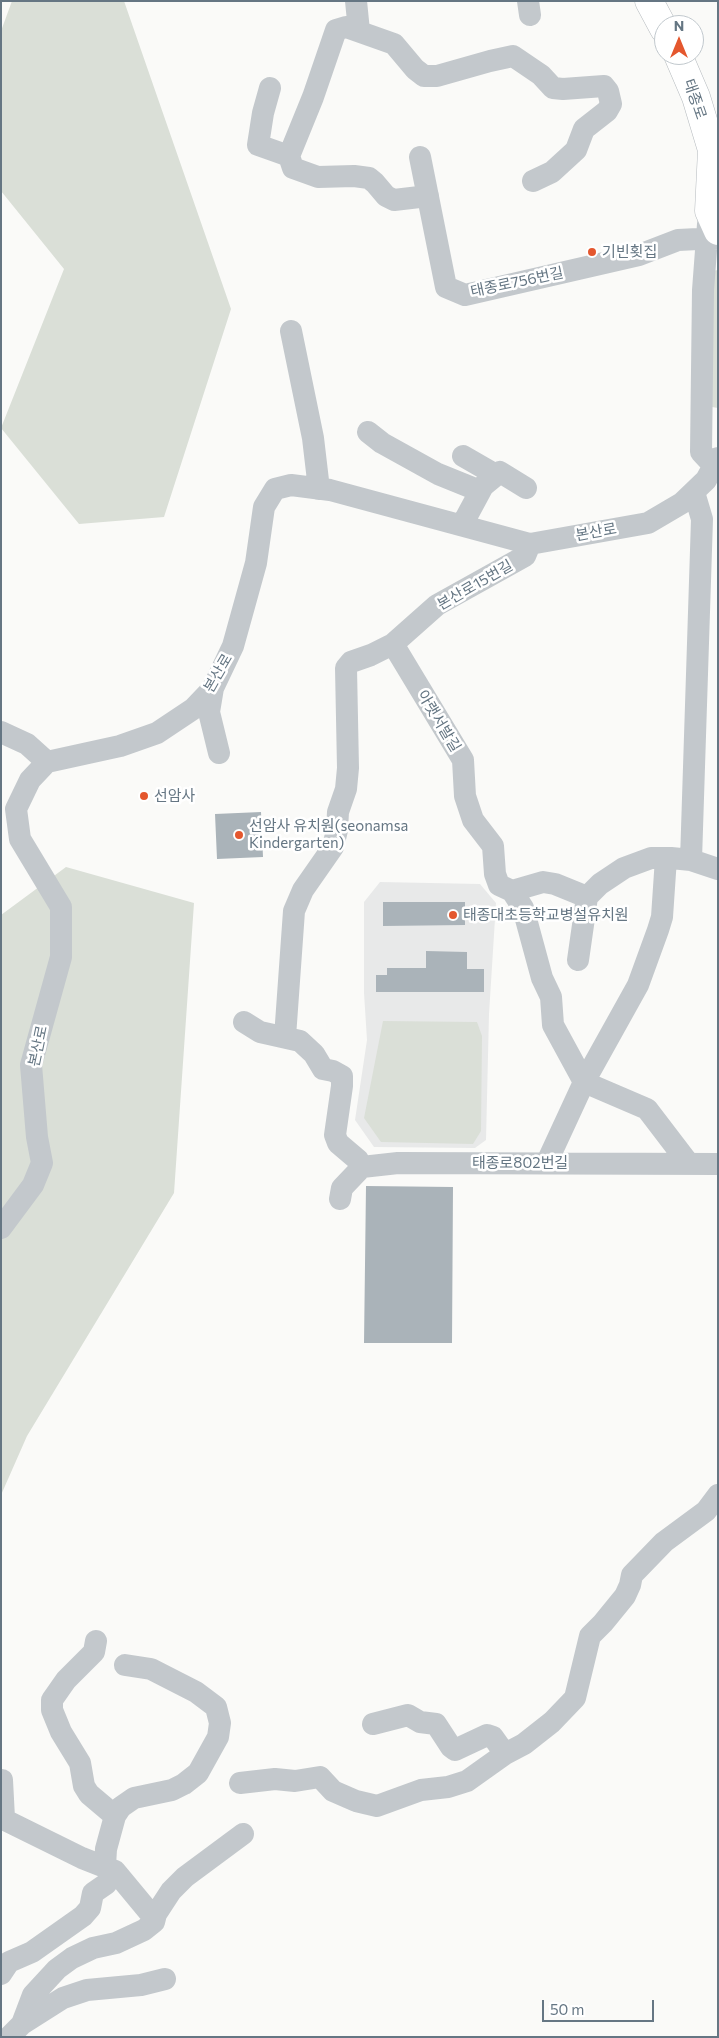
<!DOCTYPE html>
<meta charset="utf-8">
<style>
body{margin:0}
#map{position:relative;width:719px;height:2038px;overflow:hidden;background:#fafaf8;font-family:Commissioner,sans-serif}
canvas{display:block}
.frame{position:absolute;inset:0;border:2px solid #657683;pointer-events:none}
.north{position:absolute;left:654px;top:15px;width:50px;height:50px;box-sizing:border-box;background:#fff;border:1px solid #c1c8cd;border-radius:50%;rotate:0deg;font-size:14px;font-weight:700;line-height:20px;text-align:center;color:#657683}
.north::after{content:'';display:block;margin:auto;width:18px;height:22px;background:#e4572e;clip-path:polygon(50% 0,100% 100%,50% 72%,0 100%)}
.scale{position:absolute;left:542px;top:2000px;width:112px;height:22px;box-sizing:border-box;border:2px solid #657683;border-top:0;padding-left:6px;font-size:15px;line-height:18px;white-space:nowrap;color:#657683;-webkit-text-stroke:4px #fff;paint-order:stroke}
</style>
<div id="map">
<canvas width="719" height="2038"></canvas>
<div class="frame"></div>
<div class="north">N</div>
<div class="scale">50 m</div>
</div>
<script>
const ctx = document.querySelector('canvas').getContext('2d');
ctx.lineJoin = 'round';
function fillPath(path, color) { ctx.fillStyle = color; ctx.fill(path, 'evenodd'); }
const toPath = rows => new Path2D(rows.map(r => 'M' + r).join(''));
function strokePath(path, color, width, dash) { ctx.strokeStyle = color; ctx.lineWidth = width; ctx.lineCap = dash ? 'butt' : 'round'; ctx.setLineDash(dash || []); ctx.stroke(path); }
function label(font, color, halo, rows, align = 'center') {
  ctx.font = font + ' Commissioner,"Noto Sans KR",sans-serif'; ctx.lineWidth = 5; ctx.setLineDash([]); ctx.textBaseline = 'middle'; ctx.strokeStyle = halo; ctx.fillStyle = color; for (const [text, x, y, turn = 0] of rows) {
    ctx.save(); ctx.translate(x, y); ctx.rotate((+turn || 0) * Math.PI / 180); ctx.textAlign = isNaN(turn) ? turn : align; if (halo) ctx.strokeText(text, 0, 0); ctx.fillText(text, 0, 0); ctx.restore();
  }
}
const built = toPath([
 [380,882,480,884,496,903,489,1014,486,1140,475,1148,374,1147,355,1120,367,1040,364,993,364,902]
]);
const green = toPath([
 [12,1,124,1,231,309,164,517,79,524,1,428,64,269,1,191,1,31],
 [718,270,718,408,712,407,712,271],
 [66,867,194,903,174,1193,27,1436,1,1495,1,915],
 [383,1021,477,1022,482,1036,481,1131,473,1144,381,1142,364,1118]
]);
const building = toPath([
 [261,812,263,857,217,859,215,814],
 [383,902,465,902,465,925,383,926],
 [426,951,467,952,467,969,484,969,484,992,376,992,376,975,387,975,387,968,426,968],
 [366,1186,453,1187,452,1343,364,1343]
]);
const minor = toPath([
 [356,1,359,31],
 [528,1,530,15],
 [270,88,263,113,258,145,289,156,293,168,318,177,354,176,369,178,375,183,386,196,394,200,428,196],
 [289,156,313,97,336,30,346,27,394,44,415,69,424,76,437,76,490,61,513,56,541,75,553,88,563,89,604,86,608,91,611,104,607,111,584,129,576,150,552,172,533,181],
 [420,157,446,287,465,295,639,255,678,240,718,238],
 [708,224,703,290,701,452,714,466],
 [291,331,313,438,319,489],
 [368,432,382,443,438,474,480,491],
 [463,456,496,475],
 [462,525,483,486,500,472,526,488],
 [393,644,463,760,465,796,473,820,493,846,495,874,499,885,512,891,523,908,542,978,551,997,553,1025,584,1082,547,1162],
 [213,688,209,712,219,753],
 [1,732,27,744,47,762],
 [666,858,662,917,658,930,638,985,584,1082,647,1109,689,1164],
 [691,860,702,519,694,492],
 [512,891,543,882,555,884,587,897],
 [578,960,587,897,600,884,624,868,651,858,671,858,691,860,718,869],
 [244,1022,260,1032,300,1041,314,1054,323,1069,333,1071,342,1076,342,1086,335,1135,338,1143,358,1160,362,1167],
 [285,1037,294,911,303,890,333,847,337,830,338,812,346,789,348,768,346,668,351,662,371,655,393,644,437,605,525,556,530,544],
 [340,1199,342,1188,362,1167,398,1163,718,1164],
 [1,1228,33,1185,42,1163,37,1137,31,1065,61,957,61,907,20,839,16,809,30,780,47,762,120,746,157,733,193,709,213,688,233,646,256,563,264,507,275,489,291,485,330,490,530,544,648,523,682,503,706,480,718,458],
 [96,1641,94,1652,66,1680,52,1700,52,1710,61,1732,80,1763,84,1786,89,1794,115,1816],
 [373,1724,408,1715,420,1722,436,1724,451,1747,455,1750,487,1735,493,1737,505,1754,524,1744,552,1722,575,1698,590,1636,603,1623,625,1596,630,1585,632,1575,664,1542,706,1511,718,1495],
 [2,1780,4,1818],
 [240,1783,275,1779,295,1781,320,1777,333,1791,356,1801,377,1806,421,1790,448,1787,467,1781,505,1754],
 [1,1818,82,1858,115,1871,149,1912,156,1914],
 [105,1866,106,1849,115,1816,121,1807,134,1798,172,1790,184,1784,198,1773,218,1737,220,1723,216,1707,196,1692,151,1669,125,1665],
 [1,1974,9,1962,32,1952,83,1916,90,1908,93,1893,106,1884,115,1871],
 [22,2024,63,1998,87,1990,141,1985,165,1979],
 [9,2037,22,2024,33,1995,57,1969,72,1958,93,1948,116,1943,144,1930,154,1922,156,1914,171,1891,185,1877,243,1834]
]);
const major = toPath([
 [649,1,664,29],
 [678,55,696,97,712,150,709,211,718,231]
]);
const markers = [
 [592,252,5,"#e4572e"],
 [144,796,5,"#e4572e"],
 [239,835,5,"#e4572e"],
 [453,915,5,"#e4572e"]
];
const streetNames = [
 ["태종로",695,99,71],
 ["태종로756번길",517,282,-12],
 ["본산로",596,532,-10],
 ["본산로15번길",475,585,-30],
 ["본산로",218,673,-60],
 ["아랫서발길",439,721,59],
 ["본산로",38,1046,-78],
 ["태종로802번길",520,1163]
];
const poiNames = [
 ["기빈횟집",602,252],
 ["선암사",154,796],
 ["선암사 유치원(seonamsa",249,826],
 ["Kindergarten)",249,843],
 ["태종대초등학교병설유치원",463,915]
];
fillPath(built, '#e8e9e9');
fillPath(green, '#dadfd7');
fillPath(building, '#aab3b9');
strokePath(major, '#b5babe', 29);
strokePath(minor, '#c3c8cc', 22);
strokePath(major, '#fff', 28);
for (const [x, y, r, color] of markers) { const dot = new Path2D(); dot.arc(x, y, r, 0, 2 * Math.PI); ctx.fillStyle = color; ctx.fill(dot); strokePath(dot, '#fff', 2); }
label('15px', '#657683', '#fff', streetNames);
label('15px', '#657683', '#fff', poiNames, 'left');
</script>
